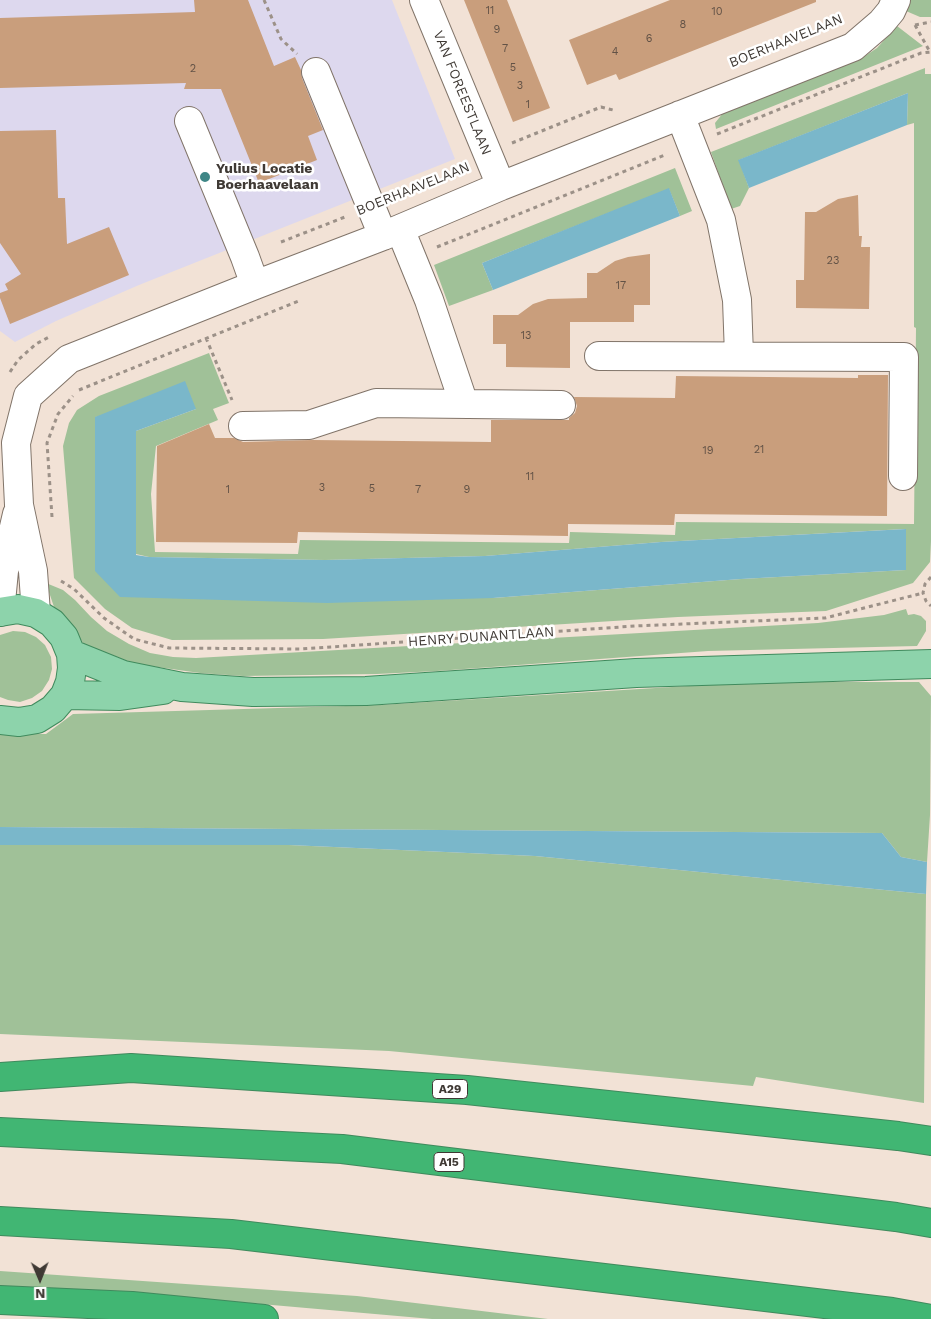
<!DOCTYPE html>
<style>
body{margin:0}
#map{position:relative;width:931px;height:1319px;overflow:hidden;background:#f2e2d6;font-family:"Work Sans",sans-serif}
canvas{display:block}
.north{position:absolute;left:15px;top:1254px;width:50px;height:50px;-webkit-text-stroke:4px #fff;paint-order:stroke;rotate:179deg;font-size:14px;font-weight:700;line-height:20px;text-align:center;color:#3f3934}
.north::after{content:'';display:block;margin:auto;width:18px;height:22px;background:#3f3934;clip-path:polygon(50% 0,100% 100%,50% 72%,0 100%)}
</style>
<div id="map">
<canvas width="931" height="1319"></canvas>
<div class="north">N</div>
</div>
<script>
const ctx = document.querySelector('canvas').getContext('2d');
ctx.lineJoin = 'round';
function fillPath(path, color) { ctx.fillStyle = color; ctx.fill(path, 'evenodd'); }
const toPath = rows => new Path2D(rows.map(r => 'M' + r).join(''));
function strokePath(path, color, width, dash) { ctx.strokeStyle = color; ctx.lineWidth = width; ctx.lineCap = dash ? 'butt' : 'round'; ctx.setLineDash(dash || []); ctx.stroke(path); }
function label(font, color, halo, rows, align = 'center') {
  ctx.font = font + ' "Work Sans",sans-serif'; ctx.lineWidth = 5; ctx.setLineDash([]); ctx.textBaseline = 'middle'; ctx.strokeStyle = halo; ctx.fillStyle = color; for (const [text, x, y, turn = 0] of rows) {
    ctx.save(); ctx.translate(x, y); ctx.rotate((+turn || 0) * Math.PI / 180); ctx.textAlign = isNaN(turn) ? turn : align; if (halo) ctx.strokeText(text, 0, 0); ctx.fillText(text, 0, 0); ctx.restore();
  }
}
const medical = toPath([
 [0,0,392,0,455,159,139,285,56,321,15,342,0,331]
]);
const green = toPath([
 [910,0,931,0,931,17,920,17,906,11],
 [897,26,923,46,716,129,715,123,723,113,859,60,877,48],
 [925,68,925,74,931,74,931,541,930,562,913,583,826,611,678,617,323,639,172,640,132,628,105,609,74,578,63,446,69,423,77,410,99,396,209,353,229,403,213,409,218,420,156,446,151,494,155,552,298,554,300,540,569,543,570,532,675,535,676,522,914,524,916,328,914,327,914,123,907,125,908,93,739,160,749,188,740,206,731,209,711,152],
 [196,409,136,431,136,554,149,557,325,560,485,556,661,542,905,529,906,570,741,579,493,598,95,570,95,417],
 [675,168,692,211,680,216,669,189,482,263,493,290,449,306,434,265],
 [46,583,63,590,75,600,91,617,107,631,129,644,150,653,173,657,196,658,818,623,884,615,906,609,908,615,914,614,921,616,926,621,926,631,917,646,708,651,437,671,377,674,243,676,200,673,107,660,93,653,83,643,69,622,54,607],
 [13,631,25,632,36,637,45,645,51,657,52,669,49,680,42,691,32,698,20,702,8,700,0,697,0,635],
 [753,682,919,682,931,696,930,815,927,862,901,857,882,833,0,827,0,734,46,734,73,714,380,705],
 [0,845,289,845,535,856,926,894,924,1103,756,1077,753,1086,389,1051,0,1034],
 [0,1271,357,1296,548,1319,432,1319,158,1295,0,1288]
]);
const water = toPath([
 [908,93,907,125,749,188,738,160],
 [669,188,680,216,493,290,482,263],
 [185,381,196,409,136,431,136,555,149,557,325,560,485,556,661,542,906,529,906,570,741,579,493,598,327,603,120,597,95,571,95,417],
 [0,827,882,833,901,857,927,862,926,894,535,856,289,845,0,845]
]);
const building = toPath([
 [194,0,248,0,274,66,295,57,301,70,302,78,323,130,308,136,317,160,259,183,221,89,184,89,186,83,0,88,0,18,195,12],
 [464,0,507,0,550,108,513,122],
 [670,0,816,0,816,2,619,80,616,74,587,85,569,40],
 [56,130,58,198,65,198,67,244,109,227,129,275,10,324,0,298,0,293,8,290,5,284,21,274,0,243,0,131],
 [858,195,859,236,862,236,861,247,870,247,869,309,796,308,796,280,804,280,805,212,816,212,838,199],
 [650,254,650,305,634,305,634,322,570,322,570,368,506,367,506,344,493,344,493,315,518,315,533,304,548,299,587,298,587,273,597,273,615,261,628,257],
 [858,375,888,375,887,516,675,514,674,525,568,524,568,536,298,532,297,543,156,542,157,446,209,424,215,438,234,438,243,442,313,440,491,442,491,420,569,420,569,418,575,413,577,406,574,397,675,398,676,376,858,378]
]);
const path = toPath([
 [264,0,281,39,297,54],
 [915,25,930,52],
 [915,25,931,22],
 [717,134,921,53,931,52],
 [512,143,601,107,613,110],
 [398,196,422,186],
 [281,242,345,217],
 [437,247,665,155],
 [206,338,232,400],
 [10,372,18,360,36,344,49,337],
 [79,390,301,300],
 [52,517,47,443,58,414,73,396],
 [931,577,925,584,923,593,926,601,931,606],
 [61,581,74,589,104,618,134,639,169,648,301,649,635,626,825,618,923,593]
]);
const minor = toPath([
 [424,0,501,186],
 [316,72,383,236],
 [680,115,721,220,737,300,739,355],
 [189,121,245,257,255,285],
 [400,229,429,300,464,404],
 [599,356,904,357,903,476],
 [243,426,309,425,376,403,561,405],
 [0,612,4,571,17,514],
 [36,613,33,571,19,505,16,443,28,396,69,359,255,285,383,236,501,186,853,47,881,23,891,11,896,0]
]);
const major = toPath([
 [0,612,18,609,36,613,52,623,64,637,71,654,72,668,70,682,65,695,53,709,37,719,19,722,0,720],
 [71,654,123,675,182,687,253,692,366,691,636,673,931,664],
 [65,695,120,696,163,690]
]);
const highway = toPath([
 [0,1077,131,1068,467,1090,898,1136,931,1141],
 [0,1132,342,1149,896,1217,931,1223],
 [0,1221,231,1234,892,1312,931,1319],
 [0,1300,132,1306,264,1319]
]);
const markers = [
 [205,177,6,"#3e8686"]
];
const numberNames = [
 ["11",490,11],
 ["10",717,12],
 ["8",683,25],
 ["9",497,30],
 ["6",649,39],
 ["7",505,49],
 ["4",615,52],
 ["5",513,68],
 ["2",193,69],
 ["3",520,86],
 ["1",528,105],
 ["23",833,261],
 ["17",621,286],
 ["13",526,336],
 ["21",759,450],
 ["19",708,451],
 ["11",530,477],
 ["3",322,488],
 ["5",372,489],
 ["1",228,490],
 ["7",418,490],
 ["9",467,490]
];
const shields = [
 [450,1089,35],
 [449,1162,30]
];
const shieldNames = [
 ["A29",450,1089],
 ["A15",449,1162]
];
const streetNames = [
 ["BOERHAAVELAAN",786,41,-22],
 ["VAN FOREESTLAAN",462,93,68],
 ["BOERHAAVELAAN",413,189,-22],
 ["HENRY DUNANTLAAN",481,637,-4]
];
const poiNames = [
 ["Yulius Locatie",216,169],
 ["Boerhaavelaan",216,185]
];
fillPath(medical, '#ddd8ee');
fillPath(green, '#a0c198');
fillPath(water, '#7ab7ca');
fillPath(building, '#c99e7c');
strokePath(minor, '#817469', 30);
strokePath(major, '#408a5d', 30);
strokePath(highway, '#408a5d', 30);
strokePath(path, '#9c9188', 3, [4, 4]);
strokePath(minor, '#fff', 28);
strokePath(major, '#8dd3ab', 28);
strokePath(highway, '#41b673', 28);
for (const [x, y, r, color] of markers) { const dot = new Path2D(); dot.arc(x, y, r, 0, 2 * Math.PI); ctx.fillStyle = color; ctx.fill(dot); strokePath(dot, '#fff', 2); }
label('11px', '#625246', null, numberNames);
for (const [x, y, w] of shields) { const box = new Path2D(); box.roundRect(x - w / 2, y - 9.5, w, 19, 4); ctx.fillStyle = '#fff'; ctx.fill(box); strokePath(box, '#3f3934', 1); }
label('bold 12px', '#3f3934', null, shieldNames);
label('14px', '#3f3934', '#fff', streetNames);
label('bold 14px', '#3f3934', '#fff', poiNames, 'left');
</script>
